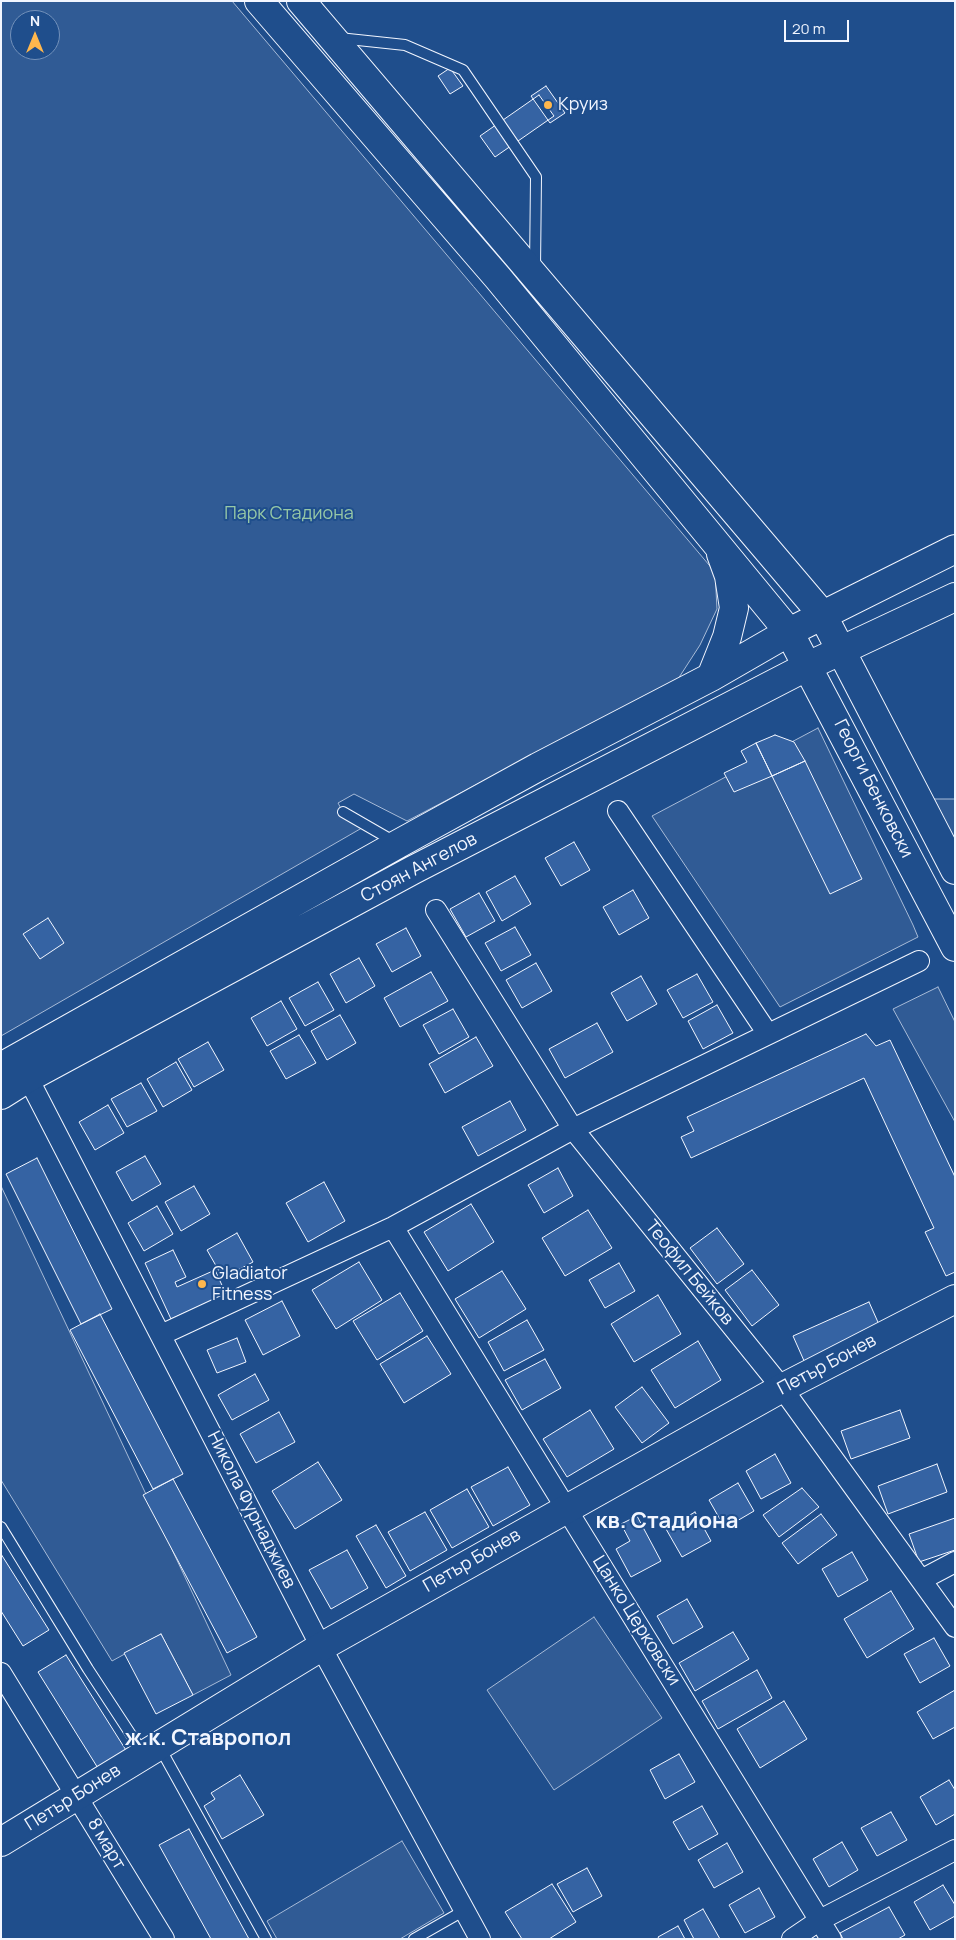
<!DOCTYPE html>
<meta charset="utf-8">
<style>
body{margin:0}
#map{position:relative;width:956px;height:1940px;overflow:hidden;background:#1f4e8c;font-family:Manrope,sans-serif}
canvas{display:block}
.frame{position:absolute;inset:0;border:2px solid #f2f6ff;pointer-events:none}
.north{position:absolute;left:10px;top:10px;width:50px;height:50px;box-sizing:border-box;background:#1f4e8c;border:1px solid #7391ba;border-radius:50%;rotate:0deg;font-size:14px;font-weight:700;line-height:20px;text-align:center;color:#f2f6ff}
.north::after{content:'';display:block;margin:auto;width:18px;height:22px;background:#ffb74d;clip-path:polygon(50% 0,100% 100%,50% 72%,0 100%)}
.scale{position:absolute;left:784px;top:20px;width:65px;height:22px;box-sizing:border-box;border:2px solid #f2f6ff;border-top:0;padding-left:6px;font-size:15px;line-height:18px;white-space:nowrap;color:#f2f6ff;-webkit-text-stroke:4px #1f4e8c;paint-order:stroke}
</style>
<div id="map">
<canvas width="956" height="1940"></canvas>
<div class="frame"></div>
<div class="north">N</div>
<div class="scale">20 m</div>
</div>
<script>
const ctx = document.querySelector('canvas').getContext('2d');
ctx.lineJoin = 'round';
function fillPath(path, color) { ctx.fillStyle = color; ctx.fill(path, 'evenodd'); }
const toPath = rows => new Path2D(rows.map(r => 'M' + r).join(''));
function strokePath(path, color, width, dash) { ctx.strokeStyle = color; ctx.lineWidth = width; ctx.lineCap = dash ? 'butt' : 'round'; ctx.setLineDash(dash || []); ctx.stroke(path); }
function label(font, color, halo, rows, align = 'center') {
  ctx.font = font + ' Manrope,sans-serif'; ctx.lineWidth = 4; ctx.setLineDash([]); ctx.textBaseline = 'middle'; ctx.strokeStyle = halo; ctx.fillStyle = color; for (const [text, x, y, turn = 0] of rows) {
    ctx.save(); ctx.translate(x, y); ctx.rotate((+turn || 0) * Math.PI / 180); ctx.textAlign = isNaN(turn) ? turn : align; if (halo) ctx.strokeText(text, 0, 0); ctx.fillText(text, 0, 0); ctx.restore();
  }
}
const built = toPath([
 [1,1,232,1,715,572,717,609,700,645,678,679,407,821,354,794,338,803,343,812,367,825,1,1036,1,1],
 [20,20,50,20,50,50,20,50,20,20],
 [818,728,913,925,918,937,780,1007,652,816,818,728],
 [934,799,955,799,955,840,934,799],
 [938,987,955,1022,955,1122,893,1009,938,987],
 [1,1186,231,1675,193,1695,161,1634,112,1661,1,1480,1,1186],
 [594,1617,662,1718,554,1790,487,1690,594,1617],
 [402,1841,444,1913,400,1939,277,1939,267,1921,402,1841]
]);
const building = toPath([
 [450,68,463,86,450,94,438,76,450,68],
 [546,86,565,113,550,123,531,96,546,86],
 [539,95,554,116,495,157,480,136,539,95],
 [775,735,794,742,805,761,772,776,756,743,775,735],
 [756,743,772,776,734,792,724,773,747,762,741,751,756,743],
 [805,761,862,879,830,894,772,776,805,761],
 [574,842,590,870,561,886,545,858,574,842],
 [515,876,531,904,502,921,486,892,515,876],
 [633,890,649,918,619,935,603,907,633,890],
 [479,893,495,921,466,937,450,909,479,893],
 [48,918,64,943,40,959,23,934,48,918],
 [515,927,531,955,501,971,485,943,515,927],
 [406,928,421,956,392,972,376,944,406,928],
 [359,958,375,986,346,1003,330,974,359,958],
 [536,963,552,991,522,1008,506,980,536,963],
 [431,972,448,1001,400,1027,384,998,431,972],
 [697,974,713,1002,683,1018,667,990,697,974],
 [641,976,657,1004,627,1021,611,993,641,976],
 [318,982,334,1010,305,1026,289,998,318,982],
 [281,1001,297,1029,267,1046,251,1018,281,1001],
 [717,1005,733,1033,703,1049,688,1021,717,1005],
 [453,1009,469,1037,439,1054,423,1025,453,1009],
 [340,1015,356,1043,327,1060,311,1031,340,1015],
 [597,1023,613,1052,565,1078,549,1049,597,1023],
 [866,1034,876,1046,890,1040,955,1177,955,1272,946,1276,925,1232,934,1228,864,1078,691,1158,681,1137,694,1131,687,1117,866,1034],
 [299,1035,316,1063,286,1079,270,1051,299,1035],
 [476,1037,493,1066,445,1093,429,1064,476,1037],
 [208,1042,224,1070,194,1087,178,1059,208,1042],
 [176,1062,192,1090,163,1107,147,1079,176,1062],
 [141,1083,157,1111,127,1127,111,1099,141,1083],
 [510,1101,526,1130,478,1156,462,1127,510,1101],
 [108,1105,124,1133,95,1150,79,1122,108,1105],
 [145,1156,161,1184,132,1201,116,1172,145,1156],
 [37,1158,112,1309,81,1324,6,1174,37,1158],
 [558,1168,573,1196,544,1213,528,1185,558,1168],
 [324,1182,345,1221,308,1242,286,1203,324,1182],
 [194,1186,210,1214,181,1231,165,1202,194,1186],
 [471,1204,494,1242,448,1271,424,1232,471,1204],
 [157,1206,173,1234,144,1251,128,1223,157,1206],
 [588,1210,612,1248,565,1276,542,1238,588,1210],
 [717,1228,744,1264,717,1284,690,1248,717,1228],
 [237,1233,253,1262,223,1278,207,1250,237,1233],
 [173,1250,186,1277,175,1282,177,1287,215,1270,226,1294,171,1319,145,1263,173,1250],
 [359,1262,382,1300,336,1329,312,1290,359,1262],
 [619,1263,635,1291,605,1308,589,1280,619,1263],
 [752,1270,779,1305,752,1326,725,1290,752,1270],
 [502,1271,526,1309,479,1338,455,1299,502,1271],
 [400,1293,423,1331,377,1360,353,1321,400,1293],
 [658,1295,681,1334,634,1362,611,1324,658,1295],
 [282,1301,300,1336,263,1355,245,1320,282,1301],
 [869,1302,881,1329,805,1363,793,1336,869,1302],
 [100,1314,183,1474,153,1489,70,1330,100,1314],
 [527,1320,544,1350,504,1371,488,1342,527,1320],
 [427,1336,451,1374,404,1403,380,1364,427,1336],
 [237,1338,246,1362,217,1373,207,1350,237,1338],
 [698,1341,721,1380,675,1408,651,1370,698,1341],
 [545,1359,561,1388,522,1410,505,1380,545,1359],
 [255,1374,269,1400,232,1420,218,1395,255,1374],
 [642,1387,669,1423,642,1443,615,1407,642,1387],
 [590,1410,614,1449,567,1477,543,1439,590,1410],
 [900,1410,910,1438,851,1459,841,1431,900,1410],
 [279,1412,295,1442,256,1463,240,1434,279,1412],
 [775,1454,791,1483,761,1499,746,1471,775,1454],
 [318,1462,342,1500,295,1529,272,1491,318,1462],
 [937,1464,947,1492,888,1514,878,1486,937,1464],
 [508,1467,530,1505,493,1526,471,1487,508,1467],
 [173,1479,257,1637,227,1653,143,1495,173,1479],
 [738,1483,754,1511,725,1528,709,1500,738,1483],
 [802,1488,819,1507,779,1537,763,1515,802,1488],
 [467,1489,489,1527,452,1548,430,1510,467,1489],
 [425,1512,447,1550,410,1571,388,1532,425,1512],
 [695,1512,711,1541,682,1557,666,1529,695,1512],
 [821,1514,837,1535,798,1564,782,1543,821,1514],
 [637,1516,661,1561,631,1577,616,1549,630,1541,621,1524,637,1516],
 [955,1518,955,1550,919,1562,909,1534,955,1518],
 [376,1525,406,1576,386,1588,356,1536,376,1525],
 [347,1550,368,1588,331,1609,309,1570,347,1550],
 [852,1552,868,1580,838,1597,822,1569,852,1552],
 [1,1554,49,1630,23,1646,1,1611,1,1554],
 [891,1591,914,1629,867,1658,844,1619,891,1591],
 [687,1599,703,1627,673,1644,657,1616,687,1599],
 [733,1632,749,1659,695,1691,679,1663,733,1632],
 [161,1634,193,1695,156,1714,124,1653,161,1634],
 [934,1638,950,1666,920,1683,904,1654,934,1638],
 [66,1655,129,1755,101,1773,38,1672,66,1655],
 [757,1670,772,1698,718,1729,702,1701,757,1670],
 [955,1690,955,1727,933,1739,917,1712,955,1690],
 [784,1701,807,1739,760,1768,737,1729,784,1701],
 [679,1754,695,1782,665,1799,650,1770,679,1754],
 [240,1775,264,1815,222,1839,204,1806,215,1799,211,1793,240,1775],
 [949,1780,955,1790,955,1814,936,1825,920,1797,949,1780],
 [702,1806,718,1834,689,1850,673,1822,702,1806],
 [891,1812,907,1840,877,1856,861,1828,891,1812],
 [189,1829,249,1939,211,1939,159,1845,189,1829],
 [842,1842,858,1870,829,1887,813,1859,842,1842],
 [727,1843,743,1872,714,1888,698,1860,727,1843],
 [587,1868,602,1896,573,1912,557,1884,587,1868],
 [552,1884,576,1922,549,1939,522,1939,505,1912,552,1884],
 [943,1885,955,1905,955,1916,930,1930,914,1902,943,1885],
 [759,1888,775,1917,745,1933,729,1905,759,1888],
 [889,1907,905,1935,898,1939,843,1939,840,1933,889,1907],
 [703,1909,720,1939,694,1939,684,1920,703,1909],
 [678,1926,685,1939,659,1939,658,1937,678,1926]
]);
const lane = toPath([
 [339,38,405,45,463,70,536,177,535,268],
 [343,812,395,842],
 [1,1527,88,1669,143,1753],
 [159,1746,266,1939],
 [414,1939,465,1910]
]);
const street = toPath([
 [618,811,768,1034],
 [436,910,573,1129,782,1388,955,1627],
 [28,1078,321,1647,480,1939],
 [393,1227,831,1939],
 [161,1335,393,1227,573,1129,919,961],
 [921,1580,955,1562],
 [1,1673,164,1939],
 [792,1939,820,1920,955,1850]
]);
const secondary = toPath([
 [259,1,498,278,789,632,955,947],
 [301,1,822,614,955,870],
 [711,677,727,637,734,608,729,576,721,554],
 [1,1067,398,844,538,767,711,677,789,632,955,549],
 [1,1095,28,1078,413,870,808,666,955,597],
 [1,1842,321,1647,782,1388,955,1299]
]);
const markers = [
 [548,105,5,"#ffb74d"],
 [202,1284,5,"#ffb74d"]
];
const poiNames = [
 ["Круиз",558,105],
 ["Gladiator",212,1274],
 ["Fitness",212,1295]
];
const parkNames = [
 ["Парк Стадиона",289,514]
];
const streetNames = [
 ["Георги Бенковски",873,789,63],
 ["Стоян Ангелов",419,868,-28],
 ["Теофил Бейков",689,1273,51],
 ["Петър Бонев",827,1365,-28],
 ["Никола Фурнаджиев",251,1510,63],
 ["Петър Бонев",472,1561,-30],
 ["Цанко Церковски",636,1621,58],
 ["Петър Бонев",73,1798,-32],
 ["8 март",106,1844,59]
];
const districtNames = [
 ["кв. Стадиона",667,1522],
 ["ж.к. Ставропол",208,1739]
];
fillPath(built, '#305b95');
strokePath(built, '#a8bbd7', 1);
fillPath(building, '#3563a3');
strokePath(building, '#f2f6ff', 1);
strokePath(lane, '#f2f6ff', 12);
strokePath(street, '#f2f6ff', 22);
strokePath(secondary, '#f2f6ff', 30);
strokePath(lane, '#1f4e8c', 10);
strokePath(street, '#1f4e8c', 20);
strokePath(secondary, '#1f4e8c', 28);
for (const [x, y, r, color] of markers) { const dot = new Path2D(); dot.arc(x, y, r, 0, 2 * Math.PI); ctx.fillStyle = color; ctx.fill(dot); strokePath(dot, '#1f4e8c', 2); }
label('18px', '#f2f6ff', '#1f4e8c', poiNames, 'left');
label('18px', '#97c8a6', '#1f4e8c', parkNames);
label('18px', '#f2f6ff', '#1f4e8c', streetNames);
label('bold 22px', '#f2f6ff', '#1f4e8c', districtNames);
</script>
